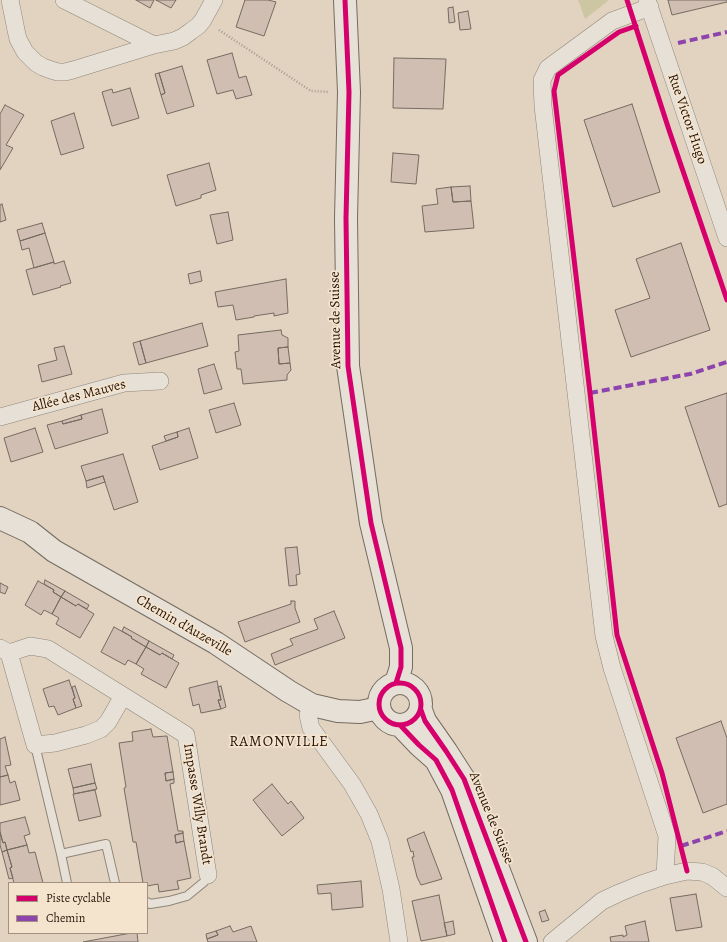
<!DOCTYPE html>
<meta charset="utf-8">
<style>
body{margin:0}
#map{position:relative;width:727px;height:942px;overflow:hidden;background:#e1d3c0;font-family:Alegreya,serif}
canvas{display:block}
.legend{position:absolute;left:8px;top:882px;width:140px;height:52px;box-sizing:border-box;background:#f5e4cd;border:1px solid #a2917f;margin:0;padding:5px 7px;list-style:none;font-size:12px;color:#251409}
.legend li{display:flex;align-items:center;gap:8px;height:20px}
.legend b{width:20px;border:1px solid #a2917f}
</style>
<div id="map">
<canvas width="727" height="942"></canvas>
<ul class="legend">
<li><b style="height:5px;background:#d6006c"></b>Piste cyclable</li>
<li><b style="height:5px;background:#8e44ad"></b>Chemin</li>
</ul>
</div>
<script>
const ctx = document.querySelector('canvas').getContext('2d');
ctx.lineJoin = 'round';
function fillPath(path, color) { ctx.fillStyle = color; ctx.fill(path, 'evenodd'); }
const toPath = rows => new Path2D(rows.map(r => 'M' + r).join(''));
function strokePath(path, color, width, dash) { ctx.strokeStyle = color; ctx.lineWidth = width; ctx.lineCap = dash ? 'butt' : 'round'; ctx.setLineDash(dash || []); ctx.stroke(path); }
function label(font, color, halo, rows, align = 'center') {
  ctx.font = font + ' Alegreya,serif'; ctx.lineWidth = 3.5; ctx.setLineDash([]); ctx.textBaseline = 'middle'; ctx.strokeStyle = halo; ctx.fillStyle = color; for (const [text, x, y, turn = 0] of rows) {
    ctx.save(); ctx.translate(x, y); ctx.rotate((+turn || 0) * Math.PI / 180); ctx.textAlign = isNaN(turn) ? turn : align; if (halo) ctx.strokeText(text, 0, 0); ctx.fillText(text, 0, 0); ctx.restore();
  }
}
const green = toPath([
 [578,0,609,0,585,19]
]);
const building = toPath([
 [136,0,154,0,150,8,136,0],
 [156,0,176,0,171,8,156,0],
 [245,0,268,0,276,2,264,36,236,27,245,0],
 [668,0,727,0,727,2,672,15,668,0],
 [453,7,455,22,449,23,448,8,453,7],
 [468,11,471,29,460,30,458,13,468,11],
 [232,53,239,78,246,76,252,95,236,99,233,90,217,94,207,60,232,53],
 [394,58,446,59,443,109,393,108,394,58],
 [182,66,194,106,167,114,161,95,165,93,159,73,182,66],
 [159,73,165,93,161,95,155,74,159,73],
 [130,88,139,118,112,126,102,92,112,89,113,93,130,88],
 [632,104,660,192,613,207,584,120,632,104],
 [5,105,24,115,6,145,13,148,0,170,0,114,5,105],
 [74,113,84,148,61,155,51,121,74,113],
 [393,153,419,155,416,184,391,182,393,153],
 [209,163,216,190,201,195,201,198,176,206,167,175,209,163],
 [470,186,471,201,453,202,451,187,470,186],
 [451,187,453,202,471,201,474,228,425,232,422,206,438,204,436,189,451,187],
 [2,204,6,220,0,222,0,205,2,204],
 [228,212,233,240,217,244,210,215,228,212],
 [42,223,45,233,20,241,17,230,42,223],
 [45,233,54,262,34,268,29,248,22,250,20,241,45,233],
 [681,243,710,330,631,357,615,310,650,298,636,259,681,243],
 [64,261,71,283,60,286,61,287,33,295,26,270,54,262,54,264,64,261],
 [200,271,202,281,190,284,188,274,200,271],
 [286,279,288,313,274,316,274,313,254,316,254,317,236,320,233,305,218,307,215,292,286,279],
 [202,323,208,346,146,363,140,341,202,323],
 [281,330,282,335,288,338,288,347,278,348,279,364,290,363,291,370,287,375,287,380,243,384,241,369,237,369,235,352,239,351,238,335,281,330],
 [140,341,146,363,139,365,133,343,140,341],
 [64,346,72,374,42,382,38,365,57,360,54,348,64,346],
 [288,347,290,363,279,364,278,348,288,347],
 [214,364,222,389,204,394,198,369,214,364],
 [727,393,727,504,719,507,685,407,727,393],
 [234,403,241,425,216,433,209,410,234,403],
 [102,409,108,433,55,449,47,425,62,421,63,424,82,419,81,415,102,409],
 [81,415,82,419,63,424,62,421,81,415],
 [35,428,43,452,11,462,4,438,35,428],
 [189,428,198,458,160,470,152,446,178,437,177,432,189,428],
 [177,432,178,437,166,441,164,436,177,432],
 [123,454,138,502,114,510,103,476,86,481,81,466,123,454],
 [103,476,105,482,87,488,86,481,103,476],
 [297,547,300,574,296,575,297,585,289,586,285,548,297,547],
 [45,580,65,591,61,597,53,592,54,590,44,584,45,580],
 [38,581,54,590,53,592,61,597,52,614,44,610,41,615,25,605,38,581],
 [0,583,8,587,5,594,0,592,0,583],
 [65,591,89,605,87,609,78,604,76,606,61,597,65,591],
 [61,597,76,606,78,604,94,614,80,638,56,624,59,618,52,614,61,597],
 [291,601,295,601,295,608,300,622,245,642,238,622,291,604,291,601],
 [334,611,345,638,275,665,271,654,293,645,290,639,318,629,314,619,334,611],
 [114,627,132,637,131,638,146,647,136,664,128,660,125,665,101,652,114,627],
 [124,627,149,641,146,647,131,638,132,637,122,631,124,627],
 [149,641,174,655,172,659,162,653,160,655,146,647,149,641],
 [146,647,160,655,162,653,179,663,166,688,141,674,144,669,136,664,146,647],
 [69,680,75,698,73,699,76,708,58,715,54,706,49,707,43,689,69,680],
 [217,681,221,700,218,700,221,709,201,713,199,704,193,706,189,688,217,681],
 [75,686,82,706,76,708,73,699,75,698,72,687,75,686],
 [221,686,226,707,221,709,218,700,221,700,218,687,221,686],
 [721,721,727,738,727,804,703,813,676,738,721,721],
 [151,729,153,737,167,736,173,772,165,773,166,781,174,779,174,783,170,784,178,831,183,831,183,833,175,835,176,843,184,841,191,878,177,881,179,889,159,892,158,884,147,886,147,883,143,883,136,842,133,842,124,788,126,787,119,743,133,741,132,732,151,729],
 [5,737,11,765,5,766,8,775,0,777,0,739,5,737],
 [91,764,95,783,73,788,68,769,91,764],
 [173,772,174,779,166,781,165,773,173,772],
 [8,775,10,783,15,781,20,800,0,805,0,777,8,775],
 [95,783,97,789,74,794,73,788,95,783],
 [272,784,288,804,291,801,304,818,282,836,253,800,272,784],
 [95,790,101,816,79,821,73,794,95,790],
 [25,817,30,834,24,836,27,845,7,850,5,842,3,843,0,832,0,823,25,817],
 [0,832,3,843,5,842,7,850,2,852,0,845,0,832],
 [424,832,442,879,421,885,417,877,412,857,414,857,413,851,411,852,407,839,424,832],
 [183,833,184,841,176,843,175,835,183,833],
 [27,845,29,853,35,852,43,883,14,883,10,868,12,867,7,850,27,845],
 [7,850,12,867,10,868,13,878,9,879,2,852,7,850],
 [361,881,363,907,332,910,331,893,318,894,317,885,361,881],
 [696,894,702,927,676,931,670,898,696,894],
 [439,895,447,936,421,941,412,901,439,895],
 [545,910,549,920,542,922,539,912,545,910],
 [453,921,455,934,447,936,444,923,453,921],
 [645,921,649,942,611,942,610,937,623,935,623,937,627,935,625,926,645,921],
 [230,926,233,932,251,926,257,942,208,942,207,939,218,935,216,931,230,926],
 [216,931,218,935,207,939,206,934,216,931],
 [131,933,137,933,138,942,83,942,131,933]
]);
const path = toPath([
 [219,30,311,91,329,92]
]);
const lane = toPath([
 [35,745,61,854,67,883],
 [61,854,106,844,115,883],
 [147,902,150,904,169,901,187,896,204,882,208,875]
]);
const street = toPath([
 [10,0,16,30,18,39,25,52,36,63,43,67,51,70,58,72,65,72,73,70,154,45],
 [64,0,154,45,174,41,183,37,191,31,198,26,203,20,214,0],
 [647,0,727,238],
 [650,7,612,21,548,68,542,80,543,106,604,636,612,668,667,836,665,876],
 [0,417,124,383,160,381],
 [0,648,9,653,35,745,55,743,86,735,101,729,108,722,123,696],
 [9,653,30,646,48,649,186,735,208,875],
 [312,705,308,715,311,728,352,784,369,814,380,841,391,889,399,942],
 [552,942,602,901,619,893,641,884,665,876,687,871,702,872,712,876,727,888]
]);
const secondary = toPath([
 [345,0,349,92,346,218,348,366,371,523,401,648,401,667,396,683],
 [0,518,30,532,54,551,216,643,288,691,312,705,338,711,360,712,379,708],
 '379 704a21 21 0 1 1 42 0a21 21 0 1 1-42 0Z',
 [421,710,425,721,446,751,464,779,526,942],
 [400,725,419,745,436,760,452,790,505,942]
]);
const quiet = toPath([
 [678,43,727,32],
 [590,393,690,374,727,362],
 [681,846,727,831]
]);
const cycleway = toPath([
 [345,0,349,92,346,218,348,366,371,523,401,648,401,667,396,683],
 [627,0,669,130,727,300],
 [636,26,619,32,558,75,554,91,590,393,617,635,662,773,687,871],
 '379 704a21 21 0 1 1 42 0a21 21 0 1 1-42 0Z',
 [421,710,425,721,446,751,464,779,526,942],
 [400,725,419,745,436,760,452,790,505,942]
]);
const streetNames = [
 ["Rue Victor Hugo",687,119,71],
 ["Avenue de Suisse",336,320,-91],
 ["Allée des Mauves",79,396,-14],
 ["Chemin d'Auzeville",184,626,30],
 ["Impasse Willy Brandt",197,804,81],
 ["Avenue de Suisse",491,818,68]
];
const neighbourhoodNames = [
 ["RAMONVILLE",279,742]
];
fillPath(green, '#cdc6a2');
fillPath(building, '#d0beb3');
strokePath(building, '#756b60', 1);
strokePath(lane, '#8f8579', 10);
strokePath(street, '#8f8579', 18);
strokePath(secondary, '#756b60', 24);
strokePath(path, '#a29b92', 2.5, [1, 2]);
strokePath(lane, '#e7e0d6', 8);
strokePath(street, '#e7e0d6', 17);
strokePath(secondary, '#e7e0d6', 22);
strokePath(quiet, '#8e44ad', 4, [8, 4]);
strokePath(cycleway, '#d6006c', 5);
label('14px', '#251409', '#f5e4cd', streetNames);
ctx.letterSpacing = '1px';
label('15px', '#251409', '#f5e4cd', neighbourhoodNames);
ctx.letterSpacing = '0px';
</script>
